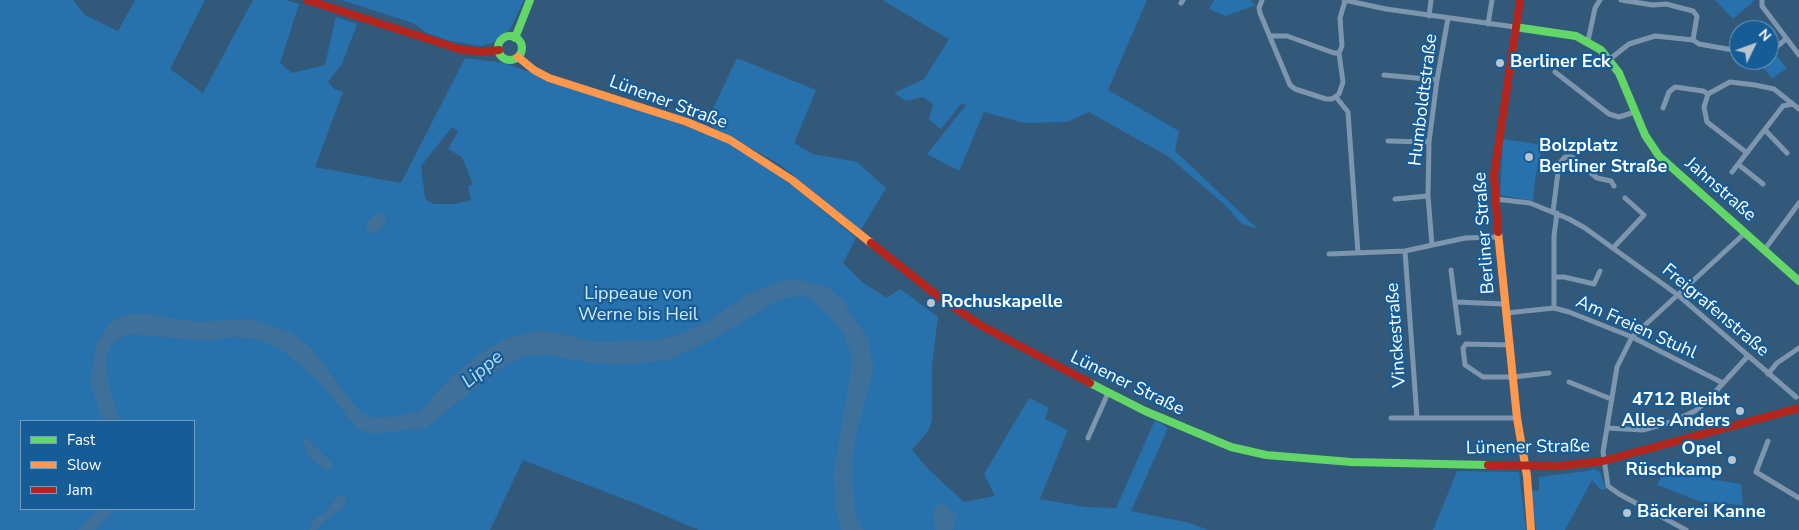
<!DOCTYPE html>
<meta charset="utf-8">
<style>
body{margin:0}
#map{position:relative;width:1799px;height:530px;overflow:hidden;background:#33597a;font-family:"Nunito Sans",sans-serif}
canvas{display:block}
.legend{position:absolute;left:20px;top:420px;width:175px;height:90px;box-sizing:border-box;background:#165c97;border:1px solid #739dc1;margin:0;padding:6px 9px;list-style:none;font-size:15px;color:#fff}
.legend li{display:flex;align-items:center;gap:10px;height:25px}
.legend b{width:25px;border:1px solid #739dc1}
.north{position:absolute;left:1729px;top:20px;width:50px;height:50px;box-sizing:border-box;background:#165c97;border:1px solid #739dc1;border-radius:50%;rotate:48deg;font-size:14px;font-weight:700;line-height:20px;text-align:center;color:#fff}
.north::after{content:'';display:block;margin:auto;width:18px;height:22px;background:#b8c5d0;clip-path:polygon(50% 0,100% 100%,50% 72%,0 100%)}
</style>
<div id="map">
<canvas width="1799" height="530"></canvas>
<ul class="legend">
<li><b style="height:6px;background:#63d668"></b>Fast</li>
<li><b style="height:6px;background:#ff974d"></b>Slow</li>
<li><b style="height:6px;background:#b3261e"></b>Jam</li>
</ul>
<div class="north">N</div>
</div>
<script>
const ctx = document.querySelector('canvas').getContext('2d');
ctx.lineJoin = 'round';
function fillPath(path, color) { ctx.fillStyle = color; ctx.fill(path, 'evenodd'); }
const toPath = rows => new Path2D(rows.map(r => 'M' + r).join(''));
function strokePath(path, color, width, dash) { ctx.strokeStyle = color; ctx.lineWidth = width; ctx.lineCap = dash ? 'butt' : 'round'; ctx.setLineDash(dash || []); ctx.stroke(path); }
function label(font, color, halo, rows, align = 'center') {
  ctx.font = font + ' "Nunito Sans",sans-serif'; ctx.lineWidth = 4.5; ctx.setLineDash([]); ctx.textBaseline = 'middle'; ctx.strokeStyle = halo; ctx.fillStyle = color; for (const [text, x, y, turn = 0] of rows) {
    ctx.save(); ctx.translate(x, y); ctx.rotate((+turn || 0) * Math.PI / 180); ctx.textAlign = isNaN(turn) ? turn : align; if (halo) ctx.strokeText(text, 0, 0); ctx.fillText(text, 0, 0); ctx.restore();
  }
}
const green = toPath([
 [0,0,73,0,85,15,118,31,135,0,205,0,170,69,203,93,253,0,285,0,299,4,280,63,292,73,325,65,336,17,357,24,342,64,328,82,334,89,343,92,315,167,401,183,465,58,504,63,720,138,774,171,854,236,856,238,843,263,862,282,887,298,900,289,903,291,938,317,932,365,932,421,928,431,912,450,929,470,964,502,995,496,984,474,1029,398,1049,408,1045,419,1068,430,1040,499,1085,507,1116,508,1155,420,1168,428,1131,511,1190,523,1208,530,699,530,642,506,523,460,490,530,0,530],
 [452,127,458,132,448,149,462,157,473,184,468,186,471,200,455,204,434,204,425,199,421,166],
 [21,421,194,421,194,509,21,509],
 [341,0,524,0,510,30,492,43,480,46,450,41,427,33,413,23],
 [882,0,1147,0,1108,90,1179,131,1175,151,1258,229,1242,224,1226,206,1169,157,1089,112,1067,122,1024,123,984,112,959,171,927,154,966,105,961,104,941,129,929,120,933,104,923,97,906,101,894,93,924,79,949,39],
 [1214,0,1250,0,1256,5,1226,16,1209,9],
 [1715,0,1755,0,1733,19],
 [1773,52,1787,68,1772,79,1758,60,1769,60,1769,54],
 [737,58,816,90,794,143,813,154,857,162,886,188,861,230,779,164,706,123],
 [1503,139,1543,145,1536,173,1533,201,1500,195],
 [1670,461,1716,480,1741,484,1743,505,1701,502,1657,485],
 [1594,469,1600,472,1606,489,1601,490,1592,480,1565,530,1536,530,1531,491,1539,490,1539,477,1587,471],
 [1457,471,1519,472,1526,530,1433,530]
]);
const water = toPath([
 [375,213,381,213,385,217,386,225,376,233,370,233,366,231,367,223],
 [795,279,827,287,841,298,867,338,874,368,856,434,851,472,856,516,863,530,842,530,836,510,834,471,853,359,843,333,833,320,812,299,805,296,785,298,774,303,714,339,668,360,624,365,586,362,547,355,523,357,499,369,426,428,373,434,358,429,319,381,280,349,257,339,235,337,208,341,127,334,112,344,106,356,107,379,120,421,103,421,91,385,96,343,111,322,128,314,148,314,195,322,251,319,292,333,311,348,360,412,374,418,398,416,420,411,450,378,484,351,505,339,541,330,598,342,654,340,676,336,706,322,748,294,780,281],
 [304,436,332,463,331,469,326,471,311,458,302,442],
 [342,495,346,498,344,507,320,525,316,530,310,530,311,522,327,511,337,496],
 [944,503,956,517,954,525,953,530,935,530,933,510,938,505],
 [99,509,115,509,96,530,78,530]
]);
const street = toPath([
 [1262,0,1259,8,1260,13,1290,85,1295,89,1326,99,1332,99,1339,94,1343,82,1339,53,1342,46,1340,18,1345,1],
 [1344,0,1386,9,1515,27],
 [1621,0,1653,5,1666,4,1693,11,1697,16,1693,40],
 [1762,0,1762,6,1799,55],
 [1181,3,1183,0],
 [1429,16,1431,0],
 [1488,24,1492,0],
 [1270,36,1287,36,1334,53,1339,53],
 [1588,41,1595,8,1600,0],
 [1769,53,1786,39],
 [1610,59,1629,44,1655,36,1693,40,1699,44,1739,51],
 [1555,72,1609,114,1619,117,1635,112],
 [1384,75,1437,80],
 [1336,97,1348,112,1358,253],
 [1663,108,1669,92,1675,87,1703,91,1708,94],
 [1765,130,1787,153],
 [1388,141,1429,142],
 [1747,153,1707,122,1704,107,1708,94,1730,82,1755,85,1774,89,1799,109],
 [1739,165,1763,184],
 [1732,172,1783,106,1792,104],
 [1395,199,1428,196],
 [1495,199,1530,203,1569,219,1585,228,1678,295,1796,397],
 [1553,212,1559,164,1565,157,1572,157,1597,178,1611,181,1614,186],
 [1432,245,1428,196,1429,142,1437,80,1448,18],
 [1613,248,1644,215,1625,198],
 [1765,249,1799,203],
 [1405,251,1417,418],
 [1329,254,1405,251,1465,238,1496,237],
 [1451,270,1455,302],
 [1554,277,1564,277,1594,284,1600,271],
 [1554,308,1554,236,1557,213],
 [1506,313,1554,308,1569,312,1632,337,1723,383],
 [1459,333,1455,302,1504,304],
 [1510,345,1466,344,1463,348,1465,365,1483,377,1513,377,1549,373],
 [1768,374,1777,363,1799,348],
 [1569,382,1611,399],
 [1391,418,1517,418],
 [1607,428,1643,430,1671,422,1695,411,1706,402,1748,356],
 [1088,438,1108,393],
 [1768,441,1756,472,1799,498],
 [1686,530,1619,494,1608,486,1603,452,1617,367,1632,337,1746,232]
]);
const fast = toPath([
 [1515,27,1576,36,1601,50,1619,73,1645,135,1659,156,1799,281],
 '498 48a12 12 0 1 1 24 0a12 12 0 1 1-24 0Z',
 [515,38,530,0],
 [1090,383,1145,411,1231,447,1266,455,1351,462,1488,465]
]);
const slow = toPath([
 [518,57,534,70,549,78,687,122,730,140,792,180,871,243],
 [1498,232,1517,418,1527,476,1531,530]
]);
const jam = toPath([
 [307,0,459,49,481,52,499,50],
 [1498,232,1494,175,1520,0],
 [871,243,939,297,980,325,1090,383],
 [1488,465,1559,466,1603,461,1799,408]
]);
const markers = [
 [1500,63,5,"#b8c5d0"],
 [1529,157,5,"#b8c5d0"],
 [931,303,5,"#b8c5d0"],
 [1740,411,5,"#b8c5d0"],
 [1732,460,5,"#b8c5d0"],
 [1627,513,5,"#b8c5d0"]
];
const poiNames = [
 ["Berliner Eck",1510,63],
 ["Bolzplatz",1539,147],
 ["Berliner Straße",1539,168],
 ["Rochuskapelle",941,303],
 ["4712 Bleibt",1730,401,"right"],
 ["Alles Anders",1730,422,"right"],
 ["Opel",1722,450,"right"],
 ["Rüschkamp",1722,471,"right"],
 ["Bäckerei Kanne",1637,513]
];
const streetNames = [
 ["Humboldtstraße",1424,100,-83],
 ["Lünener Straße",668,103,20],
 ["Jahnstraße",1720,190,41],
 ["Berliner Straße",1485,233,-94],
 ["Freigrafenstraße",1715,311,40],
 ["Am Freien Stuhl",1636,328,24],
 ["Vinckestraße",1397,335,-94],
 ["Lünener Straße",1127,384,26],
 ["Lünener Straße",1528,448,-1]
];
const parkNames = [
 ["Lippeaue von",638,295],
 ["Werne bis Heil",638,316]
];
const waterNames = [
 ["Lippe",483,370,-40]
];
fillPath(green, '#2771ac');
fillPath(water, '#3f7099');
strokePath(street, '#7d96ad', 5);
strokePath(fast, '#63d668', 8);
strokePath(slow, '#ff974d', 8);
strokePath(jam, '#b3261e', 8);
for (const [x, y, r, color] of markers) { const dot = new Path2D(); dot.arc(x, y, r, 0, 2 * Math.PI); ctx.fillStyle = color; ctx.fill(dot); strokePath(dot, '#165c97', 2); }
label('bold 18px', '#fff', '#165c97', poiNames, 'left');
label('18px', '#fff', '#165c97', streetNames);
label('18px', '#d0e9fc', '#165c97', parkNames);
label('italic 19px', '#b5dbf8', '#165c97', waterNames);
</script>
